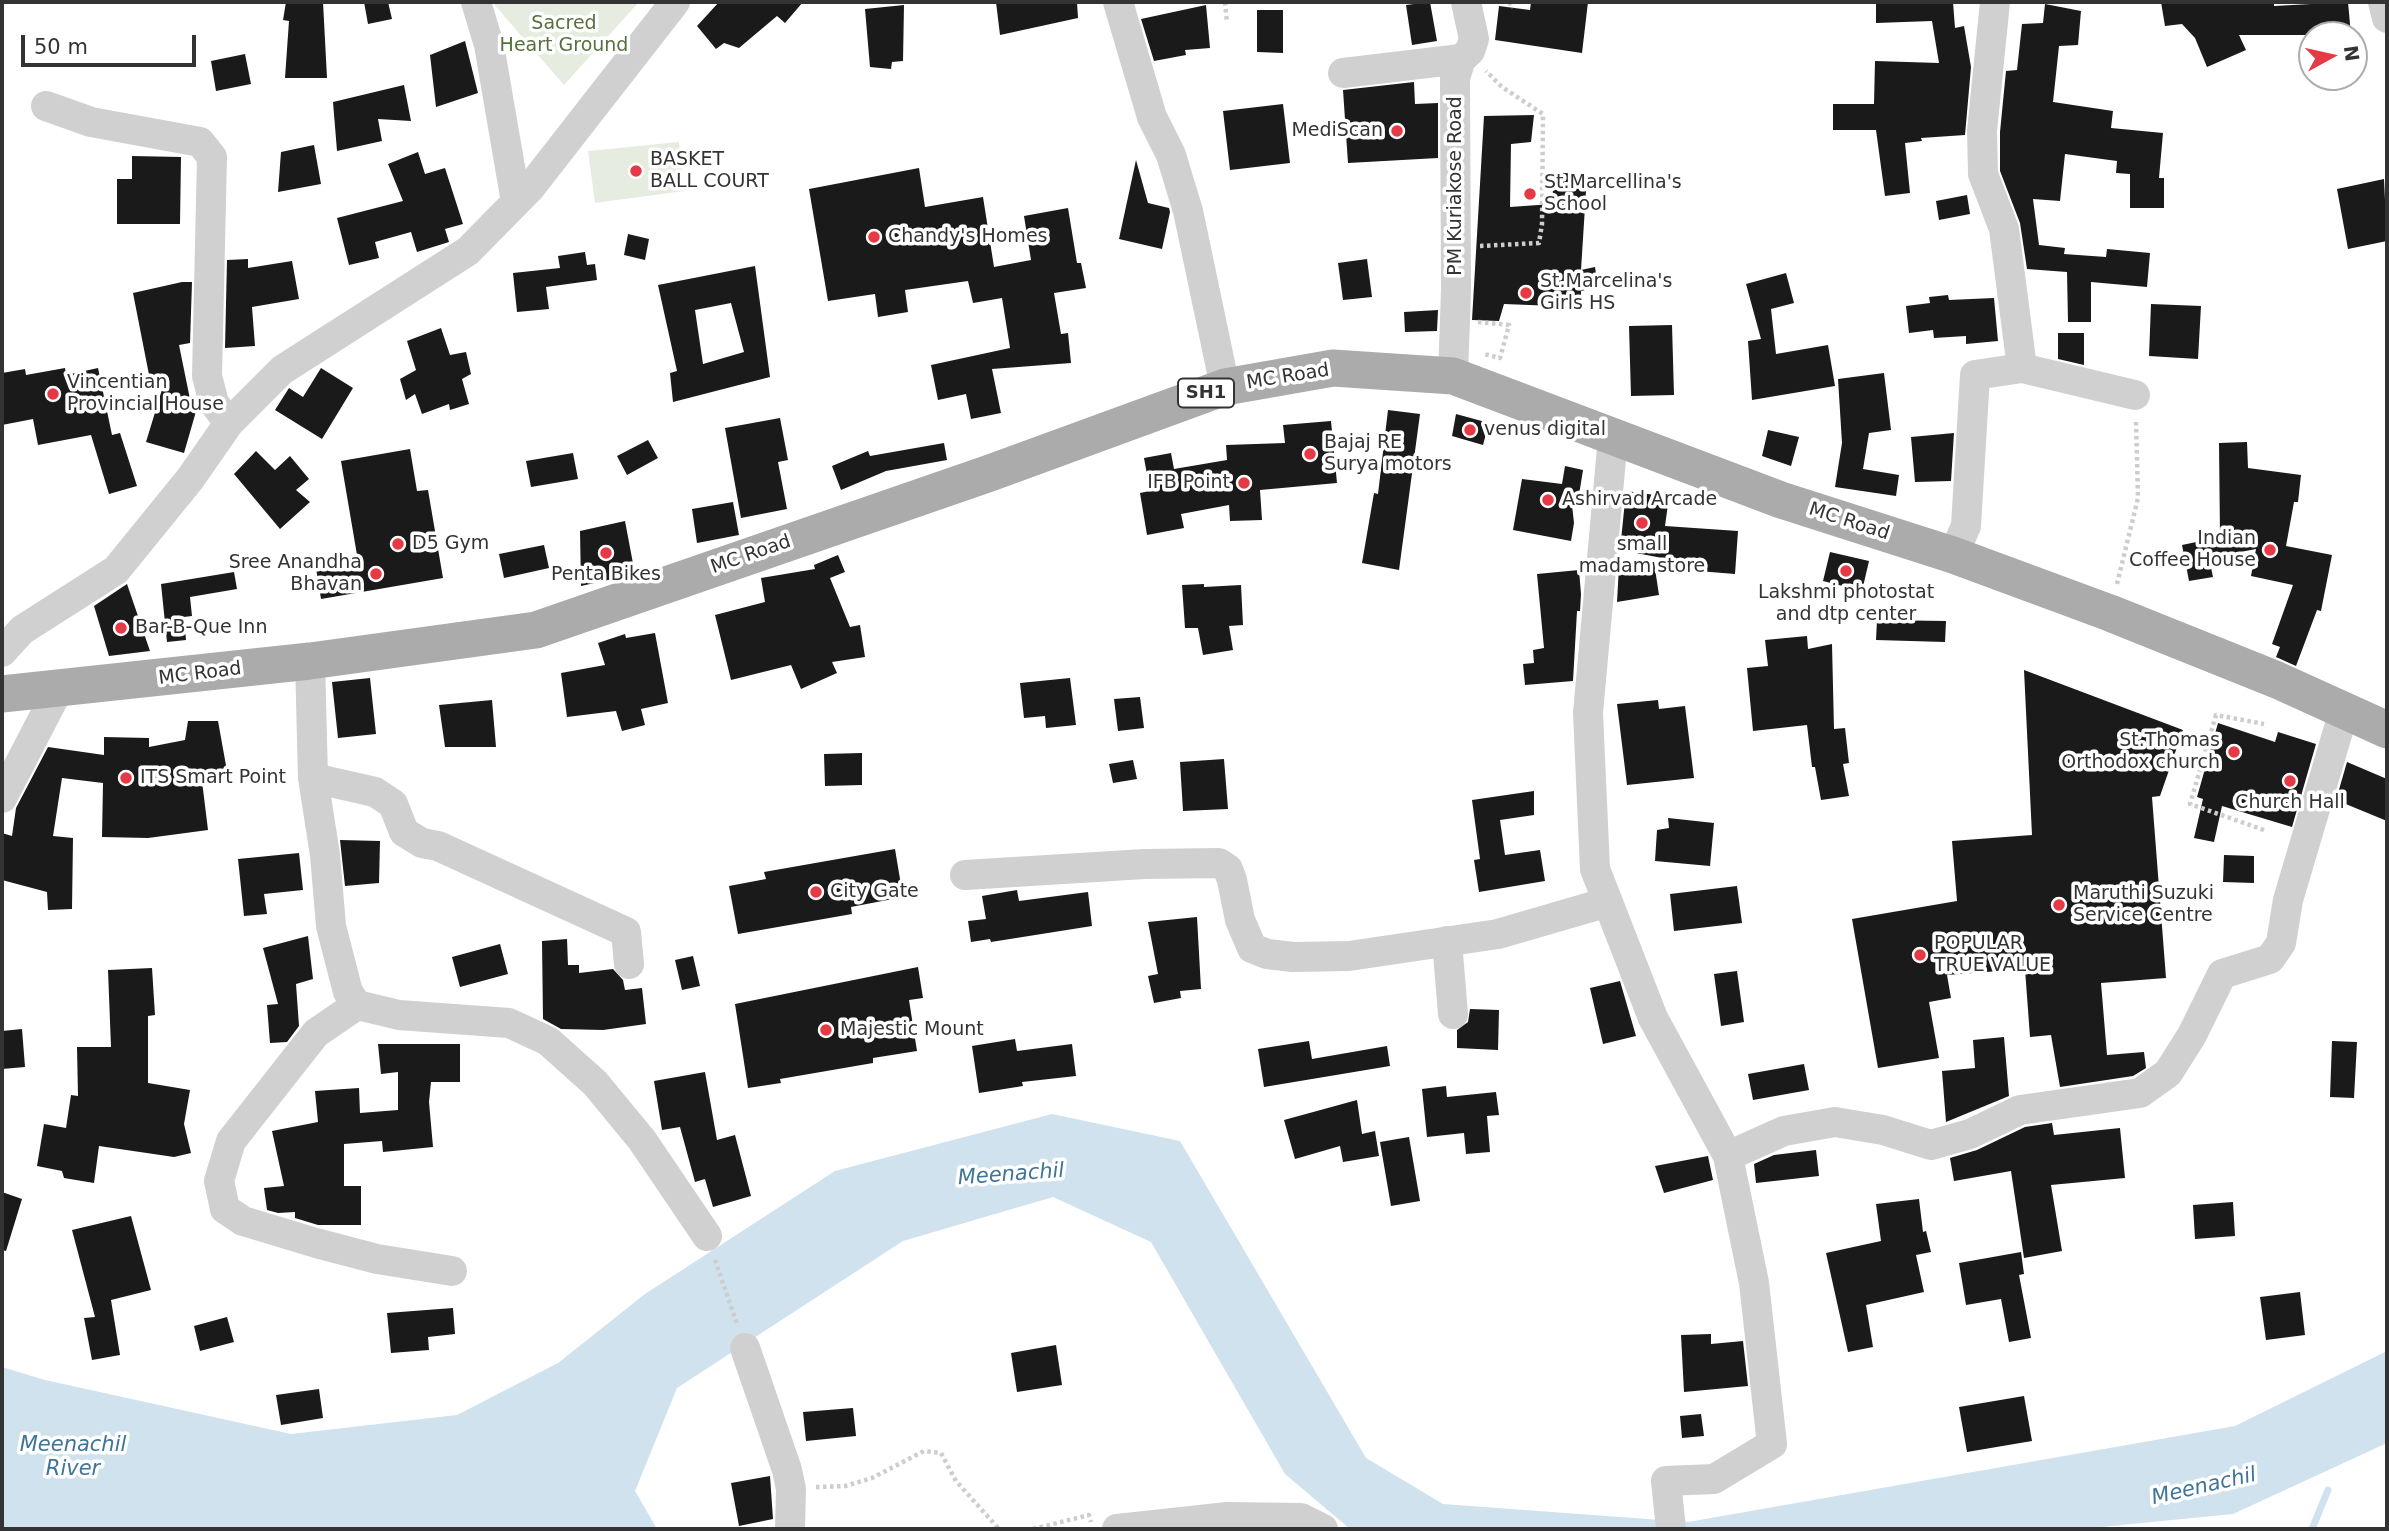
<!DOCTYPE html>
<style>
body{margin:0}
#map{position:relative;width:2389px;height:1531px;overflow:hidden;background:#fff;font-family:"DejaVu Sans",sans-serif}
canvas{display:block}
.frame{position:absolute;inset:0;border:4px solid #333;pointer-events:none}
.north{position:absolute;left:2298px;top:21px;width:70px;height:70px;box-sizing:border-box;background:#fff;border:2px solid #adadad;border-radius:50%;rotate:82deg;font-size:19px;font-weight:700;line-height:28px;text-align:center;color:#333}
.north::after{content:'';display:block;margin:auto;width:24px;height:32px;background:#e63946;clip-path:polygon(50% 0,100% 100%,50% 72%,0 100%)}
.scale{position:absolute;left:21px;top:35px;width:175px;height:32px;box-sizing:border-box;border:4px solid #333;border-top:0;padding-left:9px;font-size:21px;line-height:24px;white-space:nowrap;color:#333;-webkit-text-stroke:5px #fff;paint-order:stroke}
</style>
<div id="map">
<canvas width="2389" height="1531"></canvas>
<div class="frame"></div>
<div class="north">N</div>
<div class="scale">50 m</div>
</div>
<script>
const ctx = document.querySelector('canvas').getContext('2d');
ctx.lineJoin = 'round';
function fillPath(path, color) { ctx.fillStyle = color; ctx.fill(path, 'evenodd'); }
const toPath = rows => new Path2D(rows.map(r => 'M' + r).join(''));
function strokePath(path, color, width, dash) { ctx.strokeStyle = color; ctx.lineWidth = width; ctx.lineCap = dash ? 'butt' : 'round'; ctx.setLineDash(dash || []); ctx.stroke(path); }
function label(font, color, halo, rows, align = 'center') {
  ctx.font = font + ' "DejaVu Sans",sans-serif'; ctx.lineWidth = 7; ctx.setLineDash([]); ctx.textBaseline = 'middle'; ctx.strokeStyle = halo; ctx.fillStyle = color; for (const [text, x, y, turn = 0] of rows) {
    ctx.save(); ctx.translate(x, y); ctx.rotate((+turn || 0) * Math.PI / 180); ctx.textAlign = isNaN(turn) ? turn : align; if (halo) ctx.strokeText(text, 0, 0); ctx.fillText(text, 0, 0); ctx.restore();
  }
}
const green = toPath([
 [492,2,639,2,564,85],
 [679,142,684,191,595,203,588,151]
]);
const water = toPath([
 [1052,1114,1180,1141,1366,1458,1443,1504,1688,1522,2235,1426,2387,1351,2387,1443,2233,1514,2081,1529,1350,1529,1285,1474,1151,1242,1053,1197,903,1241,677,1388,635,1491,657,1529,2,1529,2,1367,45,1380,291,1434,457,1415,558,1363,645,1294,835,1171]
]);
const stream = toPath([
 [2312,1529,2328,1490]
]);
const building = toPath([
 [286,2,323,2,327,78,285,78,289,21,283,20],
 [364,2,388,2,392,19,368,24],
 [719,2,803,2,785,23,777,16,739,48,724,43,716,49,697,26],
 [996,2,1077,2,1078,18,1000,35],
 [1430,2,1437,41,1412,45,1406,5],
 [1531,2,1588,2,1582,53,1495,40,1499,6,1530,10],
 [1876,2,1953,2,1955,28,1964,26,1971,67,1965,135,1921,138,1922,141,1905,143,1910,193,1885,196,1876,130,1833,130,1833,104,1874,104,1875,61,1939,63,1932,21,1876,23],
 [2161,2,2274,2,2274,6,2348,2,2351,35,2239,35,2246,50,2207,67,2195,38,2182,24,2165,26],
 [2045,4,2081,11,2078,45,2059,46,2053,102,2113,111,2111,128,2163,133,2159,178,2164,178,2164,208,2130,208,2130,174,2116,173,2117,161,2065,154,2060,201,2033,199,2039,245,2065,248,2064,254,2106,257,2107,249,2150,253,2147,287,2091,282,2091,322,2068,322,2067,272,2027,269,2020,223,2000,171,2000,132,2006,71,2017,70,2022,24,2043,23],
 [904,5,903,61,892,62,891,69,870,67,865,9],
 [1206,5,1210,48,1185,50,1186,55,1154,61,1141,19],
 [1257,10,1283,10,1283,53,1257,52],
 [465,41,478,93,436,107,430,55],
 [245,54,251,84,216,91,211,61],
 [1414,82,1415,104,1438,103,1438,158,1348,163,1343,90],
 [404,85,411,121,378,119,382,141,337,151,333,102],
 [1283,104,1290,163,1230,170,1223,111],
 [1534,115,1531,142,1511,144,1510,207,1552,204,1554,172,1587,175,1581,270,1595,267,1598,287,1581,291,1581,307,1504,304,1499,321,1472,320,1484,116],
 [314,145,321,184,278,192,281,152],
 [418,152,425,174,445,168,463,224,445,229,449,242,417,252,411,232,375,242,379,258,349,265,337,218,403,201,388,164],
 [132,156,181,157,180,224,117,224,117,179,132,179],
 [1136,160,1148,203,1169,208,1170,212,1162,249,1119,239],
 [919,168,925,207,983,197,994,267,1031,260,1024,216,1068,208,1077,263,1081,263,1086,288,1054,293,1061,334,1068,333,1071,363,992,369,1001,413,971,419,966,394,938,400,931,365,1010,348,1002,298,973,303,968,281,905,290,908,312,878,317,875,294,828,301,809,189],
 [2384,179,2387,241,2348,249,2337,189],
 [1967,195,1970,214,1939,220,1936,201],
 [628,234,649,239,645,260,624,255],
 [585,252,587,265,595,264,597,280,546,287,549,309,517,312,513,273,560,268,558,256],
 [248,259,248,268,292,261,299,299,252,307,255,346,225,348,227,260],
 [1367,259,1372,297,1343,300,1338,263],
 [755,266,770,377,673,402,670,373,677,371,658,285],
 [731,303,744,352,703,364,695,310],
 [1786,273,1794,303,1771,309,1776,354,1828,345,1835,386,1752,400,1748,341,1761,339,1746,284],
 [182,282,192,282,190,343,179,345,191,404,197,408,184,453,146,442,164,383,151,385,133,293],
 [1948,295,1949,300,1994,298,1998,341,1966,344,1966,336,1934,338,1933,330,1909,333,1906,306,1930,303,1929,297],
 [2151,304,2201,306,2198,359,2149,356],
 [1438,310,1437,331,1405,332,1404,312],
 [1672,325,1674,395,1631,396,1629,326],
 [441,328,450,355,466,352,471,374,462,379,469,404,450,410,449,404,422,414,415,394,406,400,400,379,416,370,407,341],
 [2058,333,2084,333,2084,365,2058,359],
 [65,368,66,375,98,368,112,435,120,433,137,486,109,494,91,435,38,445,33,419,2,425,2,373,25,369,26,375],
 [321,368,353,388,322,439,275,410,289,388,303,397],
 [1884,373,1891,430,1869,433,1863,469,1899,475,1896,496,1835,487,1842,443,1838,379],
 [1388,410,1420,414,1399,570,1362,563,1374,493,1378,494],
 [1456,414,1489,423,1483,445,1452,436],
 [780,418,788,460,778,462,787,509,741,518,725,428],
 [1331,421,1337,483,1260,490,1262,520,1230,521,1229,505,1181,514,1184,528,1147,535,1140,493,1150,491,1144,458,1171,453,1174,469,1227,460,1226,445,1285,443,1283,425],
 [1768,430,1799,437,1791,466,1762,456],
 [1954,433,1951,481,1915,482,1911,437],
 [648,440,658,458,627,475,617,456],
 [2247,442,2248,468,2301,475,2298,502,2294,502,2286,546,2332,555,2321,611,2317,610,2296,666,2276,657,2280,647,2272,644,2293,585,2251,576,2256,549,2209,558,2213,577,2189,581,2182,545,2220,537,2219,443],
 [944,443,947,460,886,471,841,490,832,466,868,451,870,456],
 [410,449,417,491,428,490,443,578,321,599,315,562,357,555,341,461],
 [256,451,275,470,290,456,309,479,296,490,310,502,280,529,234,474],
 [573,453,578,479,531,487,526,461],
 [1565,466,1583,470,1579,495,1571,496,1574,523,1571,541,1513,530,1522,479,1562,484],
 [1626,491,1669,497,1665,526,1738,531,1735,574,1673,569,1673,560,1620,550],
 [733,502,739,535,697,543,692,509],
 [625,521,635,574,581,586,580,531],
 [544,545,549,568,504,578,499,554],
 [1830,552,1869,561,1862,591,1823,581],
 [838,555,845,572,830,578,850,627,860,625,865,657,832,662,837,673,801,689,791,665,731,680,715,615,765,602,761,578,815,569,814,565],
 [1654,562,1659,595,1617,602,1619,566],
 [1579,570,1581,594,1580,611,1577,611,1573,681,1525,685,1523,664,1534,663,1533,650,1544,648,1537,574],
 [234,572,237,589,190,597,192,616,184,617,186,640,167,642,161,584],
 [127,584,150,651,109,656,94,606],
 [1204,584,1204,587,1241,585,1243,625,1229,626,1233,650,1203,655,1198,628,1185,628,1182,585],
 [1877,620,1946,621,1945,642,1876,640],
 [655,633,668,703,641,709,645,725,622,731,616,711,567,717,561,673,605,665,598,643,625,634,626,638],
 [1807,636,1808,649,1832,644,1834,729,1845,728,1849,763,1843,764,1849,796,1821,800,1815,767,1812,767,1807,725,1753,731,1747,668,1768,666,1765,640],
 [2024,670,2183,730,2160,796,2152,797,2166,978,2101,983,2107,1055,2144,1052,2146,1068,2133,1076,2060,1087,2051,1035,2030,1037,2025,969,1947,975,1951,998,1929,1002,1939,1058,1878,1068,1852,919,1957,901,1952,841,2032,835],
 [370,678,376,734,338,738,332,682],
 [1070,678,1076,725,1046,728,1045,716,1024,718,1020,683],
 [1140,697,1144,728,1118,731,1114,699],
 [492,700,496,747,445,747,439,705],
 [1658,700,1659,709,1685,706,1694,778,1627,785,1617,704],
 [188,721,218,721,227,771,201,773,208,830,148,838,102,837,103,783,62,778,53,836,73,838,72,909,48,910,47,892,2,880,2,833,12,836,16,808,48,747,104,755,104,737,149,738,149,747,185,740],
 [2218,723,2275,742,2278,732,2316,744,2292,827,2222,806,2214,842,2194,838,2203,799,2197,797],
 [862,753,862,785,825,786,824,754],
 [1224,759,1228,809,1183,811,1180,762],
 [1133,760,1137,779,1113,783,1109,764],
 [2347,762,2387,779,2387,821,2336,800],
 [1534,791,1534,815,1500,820,1505,855,1540,850,1545,881,1479,892,1474,860,1480,859,1472,800],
 [1668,818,1714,823,1710,866,1655,861,1657,830,1669,828],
 [340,840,380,841,379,883,345,886],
 [895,849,903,897,851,907,852,914,738,934,729,886,766,879,764,872],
 [299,853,303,890,264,894,267,914,244,916,238,859],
 [2224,855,2254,856,2254,883,2223,882],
 [1737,886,1742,923,1674,931,1670,894],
 [1017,890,1019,901,1088,892,1092,926,991,942,990,939,971,942,968,921,986,919,982,896],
 [1197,917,1201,989,1180,991,1181,998,1154,1003,1148,976,1158,974,1148,922],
 [308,936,313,979,296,984,299,1026,287,1042,270,1043,267,1005,278,1004,263,948],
 [567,939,568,965,579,965,579,973,613,969,623,980,625,990,642,988,646,1024,603,1030,561,1029,543,1019,542,941],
 [500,944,508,974,460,987,452,957],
 [693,956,700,986,682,990,675,960],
 [918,967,923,998,909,1000,917,1051,873,1058,873,1063,780,1079,781,1083,748,1088,735,1004],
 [152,968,155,1015,148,1016,148,1083,190,1090,184,1124,191,1153,174,1157,99,1146,94,1183,64,1178,62,1171,37,1166,44,1124,66,1128,71,1095,78,1096,77,1047,111,1047,108,970],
 [1737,971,1744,1022,1721,1026,1714,974],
 [1620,981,1636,1036,1603,1044,1590,988],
 [1470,1009,1499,1010,1498,1050,1457,1048,1457,1030,1468,1022],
 [22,1029,25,1067,2,1069,2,1031],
 [2004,1037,2009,1096,1946,1122,1942,1071,1975,1068,1973,1040],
 [1015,1039,1017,1051,1072,1044,1076,1076,1022,1082,1023,1086,979,1093,972,1046],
 [1309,1041,1312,1059,1387,1046,1390,1066,1264,1087,1258,1049],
 [2332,1041,2357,1042,2354,1098,2330,1097],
 [378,1044,460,1044,460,1082,431,1082,429,1102,433,1147,383,1152,382,1141,344,1144,344,1186,361,1186,361,1225,318,1225,295,1218,295,1212,278,1213,267,1210,264,1188,284,1186,272,1131,318,1122,315,1091,359,1088,360,1113,398,1110,398,1072,381,1074],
 [1804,1064,1809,1090,1753,1100,1748,1074],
 [705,1072,717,1140,735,1135,751,1196,713,1207,705,1179,695,1182,680,1127,662,1130,654,1081],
 [1446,1086,1447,1097,1496,1092,1499,1115,1487,1116,1490,1152,1466,1154,1464,1133,1427,1137,1422,1089],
 [1357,1100,1362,1134,1375,1131,1379,1156,1343,1162,1340,1146,1295,1159,1284,1120],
 [2052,1123,2054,1135,2120,1128,2125,1178,2051,1185,2062,1251,2024,1258,2011,1171,1954,1181,1950,1158,1977,1150,2025,1127],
 [1409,1137,1420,1201,1391,1206,1380,1142],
 [1816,1150,1819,1176,1756,1183,1754,1164,1774,1155],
 [1708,1156,1713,1180,1664,1193,1655,1166],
 [2,1192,22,1199,6,1251,2,1250],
 [1919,1199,1923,1232,1926,1231,1931,1252,1916,1255,1924,1292,1866,1305,1873,1347,1848,1352,1826,1253,1881,1241,1876,1204],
 [2233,1202,2235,1236,2195,1239,2193,1205],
 [131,1216,151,1290,111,1300,120,1355,92,1360,84,1318,95,1317,72,1230],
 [2021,1252,2024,1274,2019,1275,2031,1338,2009,1342,2001,1299,1966,1305,1959,1263],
 [2300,1292,2305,1335,2266,1340,2260,1297],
 [453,1308,455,1334,428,1337,429,1350,391,1353,387,1313],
 [227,1317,234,1342,200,1351,194,1326],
 [1711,1334,1711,1344,1743,1341,1748,1386,1684,1392,1681,1335],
 [1056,1345,1062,1385,1017,1392,1011,1353],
 [319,1389,323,1418,281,1425,276,1395],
 [2024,1396,2032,1441,1967,1452,1959,1407],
 [853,1408,856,1436,806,1441,803,1412],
 [1701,1414,1704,1436,1682,1438,1680,1416],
 [770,1476,773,1519,739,1526,731,1483]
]);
const path = toPath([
 [1225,2,1227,23],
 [1509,2,1513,8],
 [1480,246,1539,243,1542,224,1543,114,1502,87,1486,71],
 [1478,322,1509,325,1500,358,1484,354],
 [2117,584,2138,498,2136,420],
 [2264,830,2190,804,2216,715,2264,724],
 [715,1260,737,1324],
 [816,1487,845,1486,872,1478,924,1451,941,1453,956,1481,999,1529],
 [1033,1529,1089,1515,1091,1522]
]);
const minor = toPath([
 [476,2,489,45,516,202],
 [1118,2,1152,117,1171,155,1188,211,1225,387],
 [2383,2,2387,18],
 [1343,73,1461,59],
 [46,106,91,122,200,142,212,157,207,376,214,403,229,423],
 [2022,368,2135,395],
 [1453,376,1456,290,1455,78,1461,59,1470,51,1474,39,1466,2],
 [1613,437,1588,713,1595,869,1653,1018,1728,1156,1754,1283,1772,1444,1714,1479,1666,1481,1671,1529],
 [1953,555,1966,526,1975,375,2022,368,2004,229,1983,174,1982,131,1995,2],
 [2,652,22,630,116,570,190,479,229,423,282,370,468,251,530,188,675,2],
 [310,661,313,778,325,855,331,926,348,992,357,1005,399,1015,509,1023,548,1041,595,1083,642,1140,707,1236],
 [313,778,375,792,393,804,404,832,422,843,438,846,626,932,629,964],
 [2,798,58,690],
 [965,875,1145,864,1219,863,1228,869,1232,880,1240,920,1252,948,1267,954,1293,957,1349,956,1498,934,1608,902],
 [1447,941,1453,1014],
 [357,1005,316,1033,231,1141,219,1181,225,1209,243,1221,316,1243,377,1259,452,1271],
 [1728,1156,1784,1131,1835,1122,1883,1130,1931,1145,1970,1134,2020,1110,2140,1093,2168,1073,2192,1035,2222,974,2270,959,2281,943,2288,900,2344,711],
 [745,1348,787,1470,791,1489,790,1529],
 [1117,1529,1228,1517,1301,1518,1323,1529]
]);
const major = toPath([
 [2,694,310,661,536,630,990,473,1225,387,1333,368,1453,376,1781,500,1953,555,2110,613,2277,680,2387,730]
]);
const markers = [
 [1397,131,7,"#e63946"],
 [636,171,7,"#e63946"],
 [1530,194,7,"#e63946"],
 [874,237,7,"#e63946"],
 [1526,293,7,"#e63946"],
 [53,394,7,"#e63946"],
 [1470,430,7,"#e63946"],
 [1310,454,7,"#e63946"],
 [1244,483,7,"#e63946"],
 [1548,500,7,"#e63946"],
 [1642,523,7,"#e63946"],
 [398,544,7,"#e63946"],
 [2270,550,7,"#e63946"],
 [606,553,7,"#e63946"],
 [1846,571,7,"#e63946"],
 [376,574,7,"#e63946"],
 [121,628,7,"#e63946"],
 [2234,752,7,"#e63946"],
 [126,778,7,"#e63946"],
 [2290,781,7,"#e63946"],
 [816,892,7,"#e63946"],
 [2059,905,7,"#e63946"],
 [1920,955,7,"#e63946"],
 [826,1030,7,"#e63946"]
];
const shields = [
 [1206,393,56]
];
const shieldNames = [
 ["SH1",1206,393]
];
const parkNames = [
 ["Sacred",564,24],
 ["Heart Ground",564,46]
];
const poiNames = [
 ["MediScan",1383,131,"right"],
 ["BASKET",650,160],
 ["BALL COURT",650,182],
 ["St.Marcellina's",1544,183],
 ["School",1544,205],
 ["Chandy's Homes",888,237],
 ["St.Marcelina's",1540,282],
 ["Girls HS",1540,304],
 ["Vincentian",67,383],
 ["Provincial House",67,405],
 ["venus digital",1484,430],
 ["Bajaj RE",1324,443],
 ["Surya motors",1324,465],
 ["IFB Point",1230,483,"right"],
 ["Ashirvad Arcade",1562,500],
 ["Indian",2256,539,"right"],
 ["Coffee House",2256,561,"right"],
 ["D5 Gym",412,544],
 ["small",1642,545,"center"],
 ["madam store",1642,567,"center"],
 ["Sree Anandha",362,563,"right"],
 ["Bhavan",362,585,"right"],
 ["Penta Bikes",606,575,"center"],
 ["Lakshmi photostat",1846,593,"center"],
 ["and dtp center",1846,615,"center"],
 ["Bar-B-Que Inn",135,628],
 ["St.Thomas",2220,741,"right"],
 ["Orthodox church",2220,763,"right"],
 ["ITS Smart Point",140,778],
 ["Church Hall",2290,803,"center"],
 ["City Gate",830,892],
 ["Maruthi Suzuki",2073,894],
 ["Service Centre",2073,916],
 ["POPULAR",1934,944],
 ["TRUE VALUE",1934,966],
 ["Majestic Mount",840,1030]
];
const streetNames = [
 ["PM Kuriakose Road",1456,186,-90],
 ["MC Road",1288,377,-9],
 ["MC Road",1849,522,18],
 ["MC Road",751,555,-19],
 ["MC Road",200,674,-7]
];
const waterNames = [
 ["Meenachil",1011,1175,-4],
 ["Meenachil",73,1446],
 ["River",73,1470],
 ["Meenachil",2204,1487,-13]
];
fillPath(green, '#e6ecdf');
fillPath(water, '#cfe2ee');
strokePath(stream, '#cfe2ee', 7);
fillPath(building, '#1a1a1a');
strokePath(path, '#cdcdcd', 4.5, [3.5, 3.5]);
strokePath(minor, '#d0d0d0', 30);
strokePath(major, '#ababab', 37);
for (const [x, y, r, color] of markers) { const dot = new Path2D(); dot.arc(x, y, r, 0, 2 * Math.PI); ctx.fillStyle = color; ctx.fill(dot); strokePath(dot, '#fff', 2.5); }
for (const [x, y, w] of shields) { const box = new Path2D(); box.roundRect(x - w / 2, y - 14.5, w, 29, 5); ctx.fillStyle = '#fff'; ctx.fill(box); strokePath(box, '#333', 2); }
label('bold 18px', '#333', null, shieldNames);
label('19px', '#56703f', '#fff', parkNames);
label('19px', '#333', '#fff', poiNames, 'left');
label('19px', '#333', '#fff', streetNames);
label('italic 21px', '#3f7597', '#fff', waterNames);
</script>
